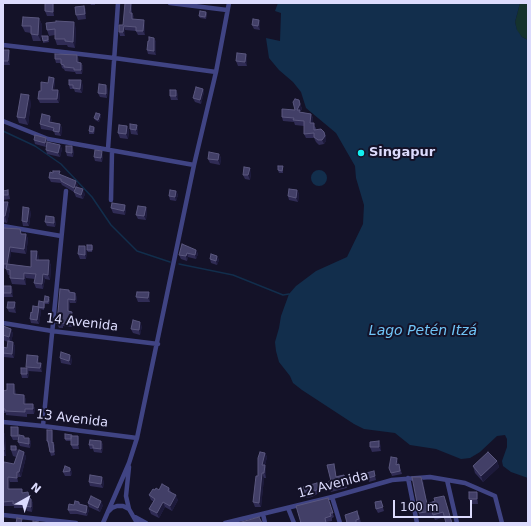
<!DOCTYPE html>
<meta charset="utf-8">
<style>
body{margin:0}
#map{position:relative;width:531px;height:526px;overflow:hidden;background:#141228;font-family:"DejaVu Sans",sans-serif}
canvas{display:block}
.frame{position:absolute;inset:0;border:4px solid #dcdbfd;pointer-events:none}
.north{position:absolute;left:8px;top:478px;width:40px;height:40px;-webkit-text-stroke:3px #141228;paint-order:stroke;rotate:39deg;font-size:11px;font-weight:700;line-height:16px;text-align:center;color:#dcdbfd}
.north::after{content:'';display:block;margin:auto;width:14px;height:18px;background:#dcdbfd;clip-path:polygon(50% 0,100% 100%,50% 72%,0 100%)}
.scale{position:absolute;left:393px;top:500px;width:79px;height:18px;box-sizing:border-box;border:2px solid #dcdbfd;border-top:0;padding-left:5px;font-size:12px;line-height:14px;white-space:nowrap;color:#dcdbfd;-webkit-text-stroke:3px #141228;paint-order:stroke}
</style>
<div id="map">
<canvas width="531" height="526"></canvas>
<div class="frame"></div>
<div class="north">N</div>
<div class="scale">100 m</div>
</div>
<script>
const ctx = document.querySelector('canvas').getContext('2d');
ctx.lineJoin = 'round';
function fillPath(path, color) { ctx.fillStyle = color; ctx.fill(path, 'evenodd'); }
const toPath = rows => new Path2D(rows.map(r => 'M' + r).join(''));
function strokePath(path, color, width, dash) { ctx.strokeStyle = color; ctx.lineWidth = width; ctx.lineCap = dash ? 'butt' : 'round'; ctx.setLineDash(dash || []); ctx.stroke(path); }
function label(font, color, halo, rows, align = 'center') {
  ctx.font = font + ' "DejaVu Sans",sans-serif'; ctx.lineWidth = 4; ctx.setLineDash([]); ctx.textBaseline = 'middle'; ctx.strokeStyle = halo; ctx.fillStyle = color; for (const [text, x, y, turn = 0] of rows) {
    ctx.save(); ctx.translate(x, y); ctx.rotate((+turn || 0) * Math.PI / 180); ctx.textAlign = isNaN(turn) ? turn : align; if (halo) ctx.strokeText(text, 0, 0); ctx.fillText(text, 0, 0); ctx.restore();
  }
}
const green = toPath([
 [520,3,528,3,528,40,522,37,517,31,515,22]
]);
const water = toPath([
 [278,3,520,3,515,22,517,30,522,37,528,40,528,478,511,472,503,466,502,461,507,447,507,439,505,435,497,436,480,452,470,458,461,459,436,449,410,445,395,433,364,429,354,424,302,390,293,383,290,376,279,362,276,351,275,342,279,328,281,316,289,294,296,286,316,271,347,257,363,224,364,205,356,178,355,166,336,133,306,108,301,92,293,82,279,70,269,58,266,38,280,41,281,13,275,11],
 '311 178a8 8 0 1 1 16 0a8 8 0 1 1-16 0Z'
]);
const stream = toPath([
 [3,131,35,146,61,164,92,197,111,225,137,251,170,262],
 [179,264,233,275,283,295,289,294]
]);
const street = toPath([
 [170,3,227,10],
 [3,45,114,58,216,72],
 [3,121,48,139,194,165],
 [108,149,118,3],
 [111,200,112,151],
 [3,226,61,236],
 [3,323,52,331,158,344],
 [3,422,43,426,137,438],
 [43,426,66,191],
 [129,467,126,496,129,509],
 [408,478,417,523],
 [447,480,457,523],
 [332,497,340,523],
 [288,508,294,523],
 [109,511,112,508,117,506,123,506,129,509,137,523],
 [263,514,265,523],
 [3,515,76,523],
 [135,517,146,523],
 [103,523,129,463,137,438,194,165,216,72,229,3],
 [225,523,332,497,392,480,430,477,465,483,495,496,502,523]
]);
const wall = toPath([
 [44,3,54,3,54,16,47,16,45,11,45,3],
 [76,3,83,3,83,4,76,4],
 [90,3,95,3,95,5,91,5],
 [132,4,132,13,134,17,133,19,145,25,145,35,138,35,136,31,125,30,125,36,120,36,119,32,123,25],
 [84,6,86,10,86,19,78,20,76,15],
 [206,12,207,14,206,19,200,18,199,16],
 [39,18,42,25,41,41,33,41,31,34,31,33,25,32,22,26],
 [259,20,260,24,260,30,254,29,252,25],
 [46,23,76,28,75,48,68,47,67,45,57,45,55,39,55,35,49,36,47,30],
 [48,36,49,42,43,43,43,41],
 [154,38,156,42,156,55,148,54,147,50,149,41],
 [3,50,9,50,10,55,10,65,3,65],
 [246,54,247,58,247,66,238,66,236,61],
 [55,59,79,59,79,62,81,63,83,66,82,74,76,74,75,72,65,71,64,69,62,68,61,64,61,63,56,63],
 [54,78,55,82,54,90,60,94,59,103,40,103,38,99,41,91,48,83],
 [69,85,83,85,82,93,75,92,74,89,70,89],
 [108,89,107,98,100,97,98,93],
 [203,89,204,92,201,104,195,102,193,98],
 [178,94,178,100,171,100,170,96],
 [299,100,302,109,300,112,311,114,313,118,312,123,316,128,316,130,326,136,326,141,324,144,319,145,316,142,314,138,306,138,304,134,304,126,295,125,294,122,283,121,282,117,295,110],
 [31,102,28,125,19,123,17,117],
 [100,114,101,116,99,122,95,120,94,118],
 [52,120,51,122,60,124,62,128,61,136,55,135,54,131,41,129,40,124],
 [127,126,129,130,128,139,120,138,118,133],
 [94,127,95,129,94,134,89,134,89,131],
 [130,129,138,129,138,135,131,134],
 [46,138,47,143,46,147,35,144,34,140],
 [60,145,62,149,60,157,47,154,46,150],
 [74,151,73,157,67,156,66,152],
 [219,154,221,158,220,165,210,163,208,159],
 [103,155,102,162,95,161,94,157],
 [283,166,283,173,279,173,278,170],
 [251,173,250,180,245,179,243,175],
 [61,175,78,185,77,187,85,194,83,199,76,197,74,192,62,185,61,183,51,182,49,178],
 [8,190,9,194,10,199,3,200,3,191],
 [297,190,299,194,298,202,289,200,288,196],
 [176,191,178,195,176,201,170,200,169,196],
 [3,202,10,209,7,223,3,222],
 [125,205,126,209,125,215,113,213,111,208],
 [146,207,147,211,146,220,138,219,136,215],
 [31,212,29,226,23,226,22,221],
 [45,222,56,222,55,227,47,226],
 [3,228,21,234,26,234,28,239,26,254,11,252,9,264,31,267,39,257,39,260,49,260,51,266,50,280,45,279,43,289,36,288,34,283,35,279,26,278,26,285,12,284,10,278,10,275,8,275,6,269,3,268],
 [92,245,93,247,92,252,88,252,87,250],
 [87,250,86,259,80,259,78,254],
 [196,250,198,254,196,259,188,257,187,261,181,259,179,255],
 [217,256,219,260,217,265,211,263,210,259],
 [3,286,13,290,13,297,3,297],
 [69,290,70,292,77,297,76,303,70,303,69,311,73,315,72,327,63,326,63,328,59,328,57,324],
 [149,292,150,297,150,302,138,302,136,297],
 [50,299,49,304,45,304,44,310,40,309,41,311,39,324,31,323,30,319,32,313,44,302],
 [16,306,16,313,9,312,7,308],
 [3,325,4,326,11,329,13,334,11,341,15,346,14,358,4,357,3,355,3,347,7,348,8,342,3,340],
 [142,326,140,335,133,333,131,329],
 [60,358,72,359,71,365,61,363],
 [39,360,39,363,41,363,42,367,42,372,28,371,29,372,28,378,22,378,21,374,27,368,26,367],
 [15,388,16,395,24,395,26,400,26,404,33,404,35,409,34,414,27,414,27,417,6,415,6,413,3,413,3,391],
 [18,427,19,431,19,436,24,436,24,438,29,438,31,442,30,448,20,446,18,442,18,440,13,440,11,436],
 [3,430,5,435,6,456,3,456],
 [53,433,53,442,55,446,55,455,51,456,48,444,47,441],
 [72,436,78,436,79,441,79,449,73,449,71,445,71,441,66,441,65,439],
 [101,441,103,445,102,453,94,452,93,449,90,449,89,445],
 [16,446,18,451,24,452,26,457,21,477,18,477,18,482,10,482,10,489,24,493,30,498,33,503,32,512,27,511,26,508,14,508,14,506,4,506,4,510,3,510,3,468,14,464,16,457,13,456,11,450],
 [381,446,381,451,372,452,370,447],
 [265,453,267,457,265,465,266,469,266,478,264,478,261,507,255,507,253,502,258,476],
 [497,461,499,467,483,482,475,473,473,466],
 [398,462,398,464,400,468,402,474,392,476,391,473],
 [65,466,72,472,71,476,65,476,63,472],
 [335,468,336,476,344,475,346,479,347,488,331,492,329,488],
 [374,471,376,480,369,482,368,478],
 [421,477,423,481,427,504,435,501,444,496,445,517,435,520,433,516,420,518,419,513],
 [104,481,103,488,90,486,89,482],
 [318,487,319,493,312,497,306,498,305,495],
 [169,488,171,492,178,500,172,511,165,507,159,518,151,514,149,509,154,502,151,500,149,495,155,490,159,490],
 [477,492,478,496,478,504,471,504,469,499],
 [328,498,334,517,332,518,332,521,326,522,301,523],
 [381,501,384,511,378,513,376,509],
 [79,502,80,505,89,510,87,516,77,514,70,514,68,510,74,505],
 [88,503,103,505,100,512,89,507],
 [359,515,361,523,347,523]
]);
const shadedWall = toPath([
 [53,3,54,3,54,16,53,12],
 [131,3,132,3,132,4,131,17,130,13],
 [84,6,86,10,86,19,85,14],
 [132,13,134,17,133,23,132,19],
 [39,18,42,25,41,41,38,35],
 [144,20,145,25,145,35,143,31],
 [259,20,260,24,260,30,258,26],
 [74,22,76,28,75,48,73,42],
 [124,26,125,30,125,36,123,32],
 [154,38,156,42,156,55,154,51],
 [9,50,10,55,10,65,8,61],
 [246,54,247,58,247,66,245,62],
 [77,55,79,59,78,66,77,62],
 [81,63,83,66,82,74,81,70],
 [54,78,55,82,53,94,52,90],
 [81,80,83,85,82,93,80,89],
 [106,85,108,89,107,98,106,94],
 [203,89,204,92,201,104,200,100],
 [58,90,60,94,59,103,57,99],
 [176,90,178,94,178,100,176,96],
 [29,95,31,102,28,125,25,118],
 [300,104,302,109,300,112,301,115,297,110],
 [100,114,101,116,99,122,98,120],
 [311,114,313,118,312,128,310,123],
 [50,116,52,120,50,126,49,122],
 [60,124,62,128,61,136,59,132],
 [137,125,138,129,138,135,136,130],
 [127,126,129,130,128,139,126,134],
 [324,132,326,136,326,141,324,144,322,140],
 [46,138,47,143,46,147,45,143],
 [60,145,62,149,60,157,58,153],
 [72,146,74,151,73,157,72,153],
 [102,151,103,155,102,162,101,158],
 [219,154,221,158,220,165,218,160],
 [250,168,251,173,250,180,248,175],
 [76,181,78,185,75,192,74,188],
 [83,189,85,194,83,199,81,195],
 [297,190,299,194,298,202,296,198],
 [176,191,178,195,176,201,175,197],
 [8,202,10,209,7,223,5,216],
 [125,205,126,209,125,215,124,211],
 [146,207,147,211,146,220,144,216],
 [29,208,31,212,29,226,27,222],
 [54,217,56,222,55,227,54,223],
 [26,234,28,239,26,254,24,249],
 [85,246,87,250,86,259,85,255],
 [10,247,11,252,9,269,7,264],
 [196,250,198,254,196,259,195,255],
 [37,251,39,257,38,265,36,260],
 [187,253,188,257,187,261,186,256],
 [217,256,219,260,217,265,216,261],
 [49,260,51,266,50,280,48,275],
 [24,273,26,278,26,285,24,279],
 [43,274,45,279,43,289,42,284],
 [11,286,13,290,13,297,11,293],
 [149,292,150,297,150,302,148,298],
 [75,293,77,297,76,303,75,300],
 [68,299,70,303,69,315,68,311],
 [15,302,16,306,16,313,14,308],
 [39,307,41,311,39,324,37,320],
 [72,312,73,315,72,327,70,324],
 [140,322,142,326,140,335,139,330],
 [11,329,13,334,11,343,9,337],
 [13,342,15,346,14,358,12,354],
 [70,355,72,359,71,365,69,361],
 [38,356,39,360,39,367,37,363],
 [41,363,42,367,42,372,40,368],
 [27,368,29,372,28,378,27,374],
 [3,372,4,373,4,384,3,383],
 [14,384,15,388,16,399,14,394],
 [24,395,26,400,26,409,24,404],
 [33,404,35,409,34,414,33,409],
 [18,427,19,431,19,440,18,436],
 [3,430,5,435,6,456,4,450],
 [52,430,53,433,53,446,52,443],
 [78,436,79,441,79,449,78,445],
 [29,438,31,442,30,448,29,444],
 [101,441,103,445,102,453,101,449],
 [379,441,381,446,381,451,379,447],
 [53,442,55,446,55,455,54,452],
 [24,452,26,457,21,477,19,472],
 [265,453,267,457,265,465,266,469,266,478,262,465],
 [397,458,398,462,397,468,396,465],
 [497,461,499,467,483,482,481,476],
 [70,468,72,472,71,476,70,471],
 [17,472,18,477,18,482,17,478],
 [262,473,264,478,261,507,259,503],
 [8,477,10,482,10,494,8,489],
 [102,477,104,481,103,488,101,484],
 [421,477,423,481,428,509,427,504],
 [477,492,478,496,478,504,477,499],
 [176,495,178,500,172,511,170,506],
 [31,499,33,503,32,512,31,507],
 [101,501,103,505,100,512,98,508],
 [163,502,165,507,159,518,157,513],
 [87,506,89,510,87,516,86,513]
]);
const building = toPath([
 [45,3,53,3,53,12,45,11,45,3],
 [125,3,131,3,130,13,132,13,132,19,144,20,143,31,136,31,136,27,124,26,123,32,119,32,119,25,123,25,125,3],
 [84,6,85,14,76,15,75,7,84,6],
 [200,11,206,12,205,17,199,16,200,11],
 [23,17,39,18,38,35,31,34,31,26,22,26,23,17],
 [253,19,259,20,258,26,252,25,253,19],
 [56,21,74,22,73,42,65,41,65,39,55,39,55,29,47,30,46,23,56,22,56,21],
 [42,36,48,36,48,40,43,41,42,36],
 [149,37,154,38,154,51,147,50,148,41,149,41,149,37],
 [3,50,9,50,8,61,3,61,3,50],
 [237,53,246,54,245,62,236,61,237,53],
 [55,54,77,55,77,62,81,63,81,70,74,70,74,68,64,67,64,65,61,64,61,59,55,59,55,54],
 [49,77,54,78,52,90,58,90,57,99,38,99,39,91,41,91,41,82,48,83,49,77],
 [69,80,81,80,80,89,73,88,73,85,69,85,69,80],
 [99,84,106,85,106,94,98,93,99,84],
 [196,87,203,89,200,100,193,98,196,87],
 [170,90,176,90,176,96,170,96,170,90],
 [21,94,29,95,25,118,17,117,21,94],
 [295,99,299,100,300,104,297,110,300,110,299,112,311,114,310,123,314,123,314,130,321,129,324,132,325,136,322,140,318,140,314,137,314,133,304,134,304,121,293,120,294,118,282,117,282,109,295,110,293,102,295,99],
 [96,113,100,114,98,120,94,118,96,113],
 [42,114,50,116,49,122,60,124,59,132,53,131,54,128,40,124,42,114],
 [130,124,137,125,136,130,130,129,130,124],
 [119,125,127,126,126,134,118,133,119,125],
 [90,126,94,127,93,132,89,131,90,126],
 [35,135,46,138,45,143,34,140,35,135],
 [47,142,60,145,58,153,46,150,47,142],
 [66,146,72,146,72,153,66,152,66,146],
 [95,150,102,151,101,158,94,157,95,150],
 [209,152,219,154,218,160,208,159,209,152],
 [278,166,283,166,282,171,278,170,278,166],
 [244,167,250,168,248,175,243,175,244,167],
 [53,171,60,171,59,174,76,181,74,188,61,181,61,179,49,178,50,172,53,173,53,171],
 [76,187,83,189,81,195,74,192,76,187],
 [289,189,297,190,296,198,288,196,289,189],
 [8,190,8,195,3,195,3,191,8,190],
 [170,190,176,191,175,197,169,196,170,190],
 [3,202,8,202,5,216,3,216,3,202],
 [112,203,125,205,124,211,111,208,112,203],
 [138,206,146,207,144,216,136,215,138,206],
 [23,207,29,208,27,222,22,221,23,207],
 [46,216,54,217,54,223,45,222,46,216],
 [3,228,20,229,21,234,26,234,24,249,10,247,7,264,3,264,3,228],
 [182,244,196,250,195,255,187,253,186,256,179,255,182,244],
 [87,245,92,245,92,250,87,250,87,245],
 [79,246,85,246,85,255,78,254,79,246],
 [31,251,37,251,36,260,49,260,48,275,43,274,42,284,34,283,36,274,24,273,24,279,10,278,10,270,6,269,7,264,31,267,31,251],
 [211,254,217,256,216,261,210,259,211,254],
 [3,286,11,286,11,293,3,293,3,286],
 [60,289,69,290,69,292,75,293,75,300,68,299,68,311,72,312,70,324,62,323,62,324,57,324,60,289],
 [137,292,149,292,148,298,136,297,137,292],
 [45,296,49,297,48,302,44,302,45,296],
 [39,301,44,302,44,308,38,307,39,301],
 [8,302,15,302,14,308,7,308,8,302],
 [33,306,39,307,37,320,30,319,31,312,32,313,33,306],
 [133,320,140,322,139,330,131,329,133,320],
 [3,326,11,329,9,337,3,335,3,326],
 [8,341,13,342,12,354,3,353,3,347,7,348,8,341],
 [61,352,70,355,69,361,60,358,61,352],
 [27,355,38,356,37,363,41,363,40,368,26,367,27,355],
 [21,368,27,368,27,374,21,374,21,368],
 [7,384,14,384,14,394,24,395,24,404,33,404,33,409,25,409,25,412,5,411,5,409,3,409,3,391,7,390,7,384],
 [11,427,18,427,18,436,11,436,11,427],
 [47,430,52,430,52,443,53,442,54,452,50,452,48,441,47,441,47,430],
 [3,433,4,450,3,450,3,433],
 [65,434,72,435,71,439,65,439,65,434],
 [19,435,24,436,24,438,29,438,29,444,18,442,19,435],
 [71,436,78,436,78,445,71,445,71,436],
 [90,440,101,441,101,449,93,448,93,445,89,445,90,440],
 [379,441,379,447,370,447,370,442,379,441],
 [11,446,16,446,16,450,11,450,11,446],
 [19,450,24,452,19,472,17,472,17,478,8,477,8,489,22,489,22,493,28,492,29,498,31,499,31,507,25,506,26,504,13,504,13,501,3,502,3,468,4,462,14,464,19,450],
 [260,452,265,453,262,465,265,465,264,473,262,473,259,503,253,502,256,476,258,476,258,458,260,452],
 [488,452,497,461,481,476,473,466,488,452],
 [391,457,397,458,396,465,399,464,400,471,391,473,389,468,391,457],
 [334,464,336,477,344,475,346,484,329,488,329,481,331,481,327,465,334,464],
 [65,466,70,468,70,471,63,472,65,466],
 [374,471,375,476,368,478,366,473,374,471],
 [90,475,102,477,101,484,89,482,90,475],
 [412,477,421,477,427,504,435,501,434,498,444,496,452,523,446,523,443,512,433,515,432,511,419,513,412,477],
 [317,483,318,489,311,493,305,495,303,487,317,483],
 [162,484,169,488,168,491,176,495,170,506,163,502,157,513,149,509,155,499,149,495,153,489,155,490,156,488,159,490,162,484],
 [469,492,477,492,477,499,469,499,469,492],
 [91,496,101,501,98,508,88,503,91,496],
 [328,498,333,513,330,513,331,516,325,518,326,523,301,523,296,506,328,498],
 [75,501,79,502,79,504,87,506,86,513,76,510,68,510,69,504,74,505,75,501],
 [381,501,383,507,376,509,375,502,381,501],
 [357,511,359,519,356,520,356,523,347,523,345,515,357,511],
 [259,517,262,523,238,523,259,517],
 [17,518,22,519,21,523,16,523,17,518],
 [33,521,39,522,39,523,33,523,33,521]
]);
const markers = [
 [361,153,4,"#13f0f1"]
];
const poiNames = [
 ["Singapur",369,153]
];
const streetNames = [
 ["14 Avenida",82,323,7],
 ["13 Avenida",72,419,7],
 ["12 Avenida",333,485,-15]
];
const waterNames = [
 ["Lago Petén Itzá",423,331]
];
fillPath(green, '#15322e');
fillPath(water, '#122e4c');
strokePath(stream, '#122e4c', 1.5);
strokePath(street, '#404484', 4.5);
fillPath(wall, '#302c55');
fillPath(shadedWall, '#1d1a3b');
fillPath(building, '#423f67');
strokePath(building, '#5a577e', 1);
for (const [x, y, r, color] of markers) { const dot = new Path2D(); dot.arc(x, y, r, 0, 2 * Math.PI); ctx.fillStyle = color; ctx.fill(dot); strokePath(dot, '#141228', 1.5); }
label('bold 13px', '#dcdbfd', '#141228', poiNames, 'left');
label('13px', '#dcdbfd', '#141228', streetNames);
label('italic 14px', '#70c5f7', '#141228', waterNames);
</script>
